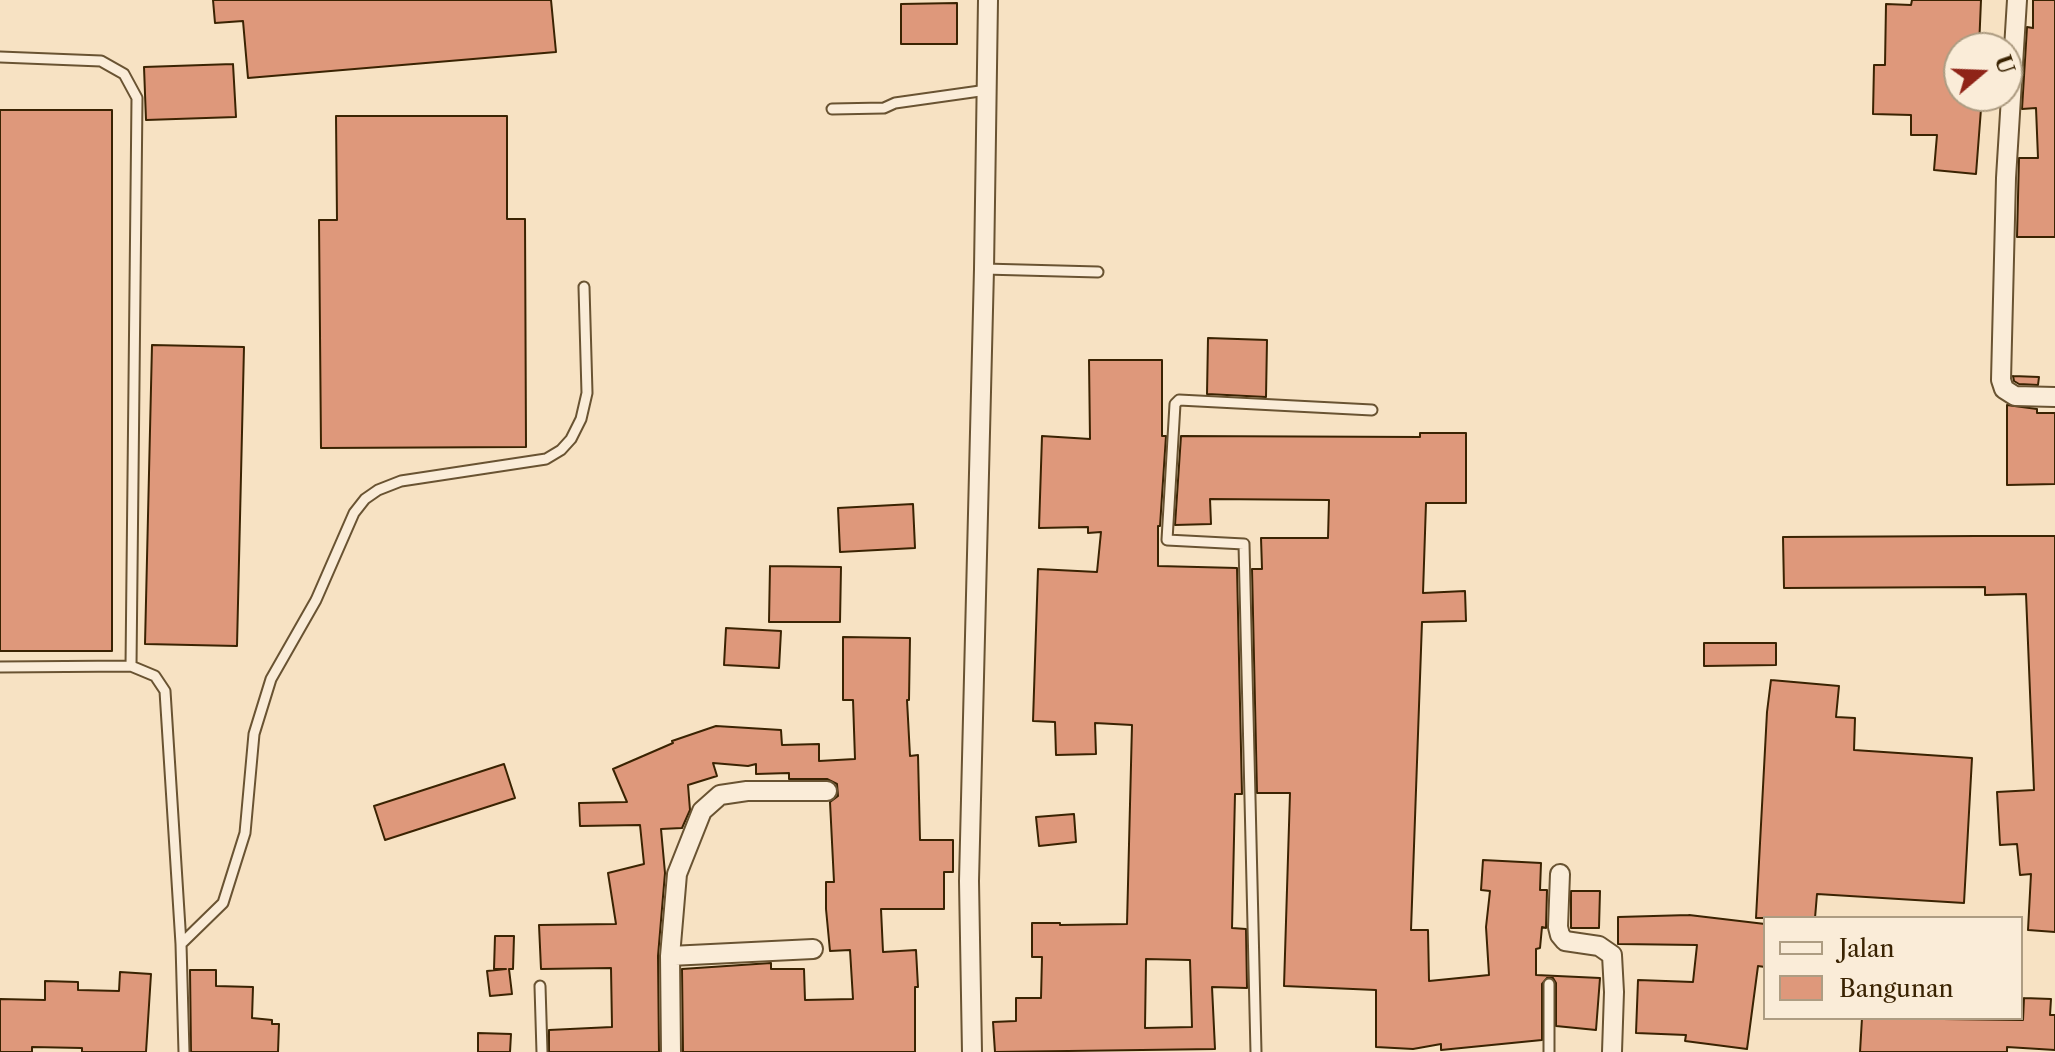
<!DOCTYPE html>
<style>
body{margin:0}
#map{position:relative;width:2055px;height:1052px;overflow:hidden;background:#f7e2c3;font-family:"Libre Caslon Text",serif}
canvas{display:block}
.legend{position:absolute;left:1763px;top:916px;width:260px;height:104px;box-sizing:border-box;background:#faecd8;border:2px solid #ad9c82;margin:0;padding:10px 14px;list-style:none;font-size:24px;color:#3a2302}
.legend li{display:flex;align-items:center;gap:16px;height:40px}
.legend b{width:40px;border:2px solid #ad9c82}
.north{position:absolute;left:1943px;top:32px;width:80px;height:80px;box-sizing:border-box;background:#faecd8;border:2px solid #ad9c82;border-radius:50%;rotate:71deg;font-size:22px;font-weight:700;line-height:32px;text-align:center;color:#3a2302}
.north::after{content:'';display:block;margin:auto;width:28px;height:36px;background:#8f2418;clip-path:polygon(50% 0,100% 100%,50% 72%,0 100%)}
</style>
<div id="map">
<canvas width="2055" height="1052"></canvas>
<ul class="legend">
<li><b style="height:10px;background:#faecd8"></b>Jalan</li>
<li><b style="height:22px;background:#de987b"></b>Bangunan</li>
</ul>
<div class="north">U</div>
</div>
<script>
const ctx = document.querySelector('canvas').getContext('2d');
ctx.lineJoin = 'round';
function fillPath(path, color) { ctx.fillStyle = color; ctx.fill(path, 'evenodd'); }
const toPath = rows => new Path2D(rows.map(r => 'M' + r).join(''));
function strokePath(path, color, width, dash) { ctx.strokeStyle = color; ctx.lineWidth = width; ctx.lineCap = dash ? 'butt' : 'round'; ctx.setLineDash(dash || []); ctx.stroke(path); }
const building = toPath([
 [213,0,551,0,556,52,248,78,243,21,215,23,213,0],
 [1912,0,1981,0,1979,48,1959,48,1959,96,1982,96,1976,174,1934,170,1937,135,1911,135,1911,115,1873,114,1874,65,1885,65,1886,4,1911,5,1912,0],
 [2033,0,2055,0,2055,237,2017,237,2019,158,2038,158,2036,108,2022,109,2027,27,2033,28,2033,0],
 [957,3,957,44,901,44,901,4,957,3],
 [233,64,236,117,146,120,144,67,233,64],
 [0,110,112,110,112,651,0,651,0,110],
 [336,116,507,116,507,219,525,219,526,447,321,448,319,220,337,220,336,116],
 [1208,338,1267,340,1266,397,1207,394,1208,338],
 [152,345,244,347,237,646,145,644,152,345],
 [1089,360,1162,360,1162,436,1166,436,1160,526,1158,526,1158,566,1237,568,1242,794,1235,794,1232,928,1246,929,1247,988,1212,987,1215,1049,995,1052,993,1022,1016,1021,1016,998,1041,998,1042,957,1032,957,1032,923,1060,923,1060,925,1127,924,1132,725,1095,723,1096,754,1056,755,1055,722,1033,721,1038,569,1097,572,1101,532,1088,533,1088,527,1039,528,1042,436,1090,439,1089,360],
 [1146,959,1190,960,1192,1027,1145,1028,1146,959],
 [2013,376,2039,377,2038,385,2019,384,2014,381,2013,376],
 [2007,405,2037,409,2037,413,2055,413,2055,484,2007,485,2007,405],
 [1420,433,1466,433,1466,503,1426,503,1423,593,1465,591,1466,621,1422,622,1411,930,1428,930,1429,981,1489,975,1486,927,1490,891,1481,890,1483,860,1541,863,1540,890,1547,890,1546,928,1542,927,1540,948,1536,949,1536,975,1600,978,1596,1030,1556,1026,1556,983,1553,978,1548,977,1542,984,1542,1040,1441,1050,1441,1044,1413,1049,1376,1047,1376,990,1284,986,1290,793,1257,793,1252,569,1262,569,1261,538,1328,538,1329,500,1210,499,1211,524,1175,525,1181,436,1420,437,1420,433],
 [913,504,915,548,840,552,838,508,913,504],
 [1977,536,2055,536,2055,932,2028,930,2031,874,2020,875,2017,844,2000,845,1997,792,2034,790,2026,594,1985,595,1985,587,1784,588,1783,537,1977,536],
 [770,566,841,567,840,622,769,622,770,566],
 [726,628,781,631,779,668,724,665,726,628],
 [843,637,910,638,909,700,907,700,910,756,918,755,920,840,953,840,953,872,944,872,944,909,881,909,883,952,916,950,918,987,915,987,915,1052,683,1052,682,969,771,963,771,969,804,969,805,1000,853,999,850,950,830,951,826,909,826,882,834,882,830,802,838,796,837,784,827,779,789,779,789,773,756,774,756,764,748,766,713,763,717,776,688,785,690,810,682,828,661,829,665,873,658,956,659,1052,549,1052,549,1030,612,1027,611,968,541,969,539,925,616,924,608,873,644,864,640,825,580,826,579,803,627,802,613,769,673,743,672,741,716,726,781,730,782,745,819,744,819,761,855,759,853,700,843,700,843,637],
 [1704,643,1776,643,1776,665,1704,666,1704,643],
 [1771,680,1839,686,1836,717,1855,718,1854,750,1972,758,1964,903,1817,894,1815,918,1756,918,1767,712,1771,680],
 [504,764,515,798,385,840,374,806,504,764],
 [1074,814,1076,842,1039,846,1036,817,1074,814],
 [1571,891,1600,891,1599,928,1571,928,1571,891],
 [1689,915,1765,924,1765,967,1758,966,1747,1049,1685,1041,1686,1035,1636,1033,1638,980,1693,982,1697,945,1618,944,1618,917,1689,915],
 [495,936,514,936,513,969,509,969,512,994,490,996,487,971,506,969,494,969,495,936],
 [190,970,216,970,216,986,253,987,252,1018,272,1020,272,1024,279,1024,278,1052,191,1052,190,970],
 [120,972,151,974,146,1052,82,1052,82,1048,32,1047,32,1052,0,1052,0,999,45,1000,45,981,78,982,78,990,119,991,120,972],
 [2024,998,2051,999,2050,1015,2055,1015,2055,1050,2007,1047,2007,1052,1860,1052,1862,1018,2023,1020,2024,998],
 [478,1033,511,1034,510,1052,478,1052,478,1033]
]);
const lane = toPath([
 [0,57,101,61,124,74,137,98,131,666],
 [832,109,884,108,895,103,987,90],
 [984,269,1098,272],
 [0,667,131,666,155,676,165,691,181,944,184,1052],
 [181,944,223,903,245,833,254,734,271,679,316,600,354,513,365,499,378,490,401,481,546,459,561,450,571,439,581,419,587,393,584,287],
 [540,986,542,1052],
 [1256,1052,1244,544,1167,540,1175,404,1179,400,1372,410],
 [1549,1052,1549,984]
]);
const street = toPath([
 [2017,0,2006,178,2001,380,2004,389,2015,396,2055,397],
 [1560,874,1558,927,1560,935,1565,941,1599,946,1612,955,1614,992,1612,1052],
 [670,956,813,949],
 [671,1052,670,956,677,874,702,811,720,795,747,791,827,791],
 [972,1052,969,881,984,269,988,0]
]);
fillPath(building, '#de987b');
strokePath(building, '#3a2302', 2);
strokePath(lane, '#695332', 13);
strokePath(street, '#695332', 22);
strokePath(lane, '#faecd8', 9);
strokePath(street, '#faecd8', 18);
</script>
